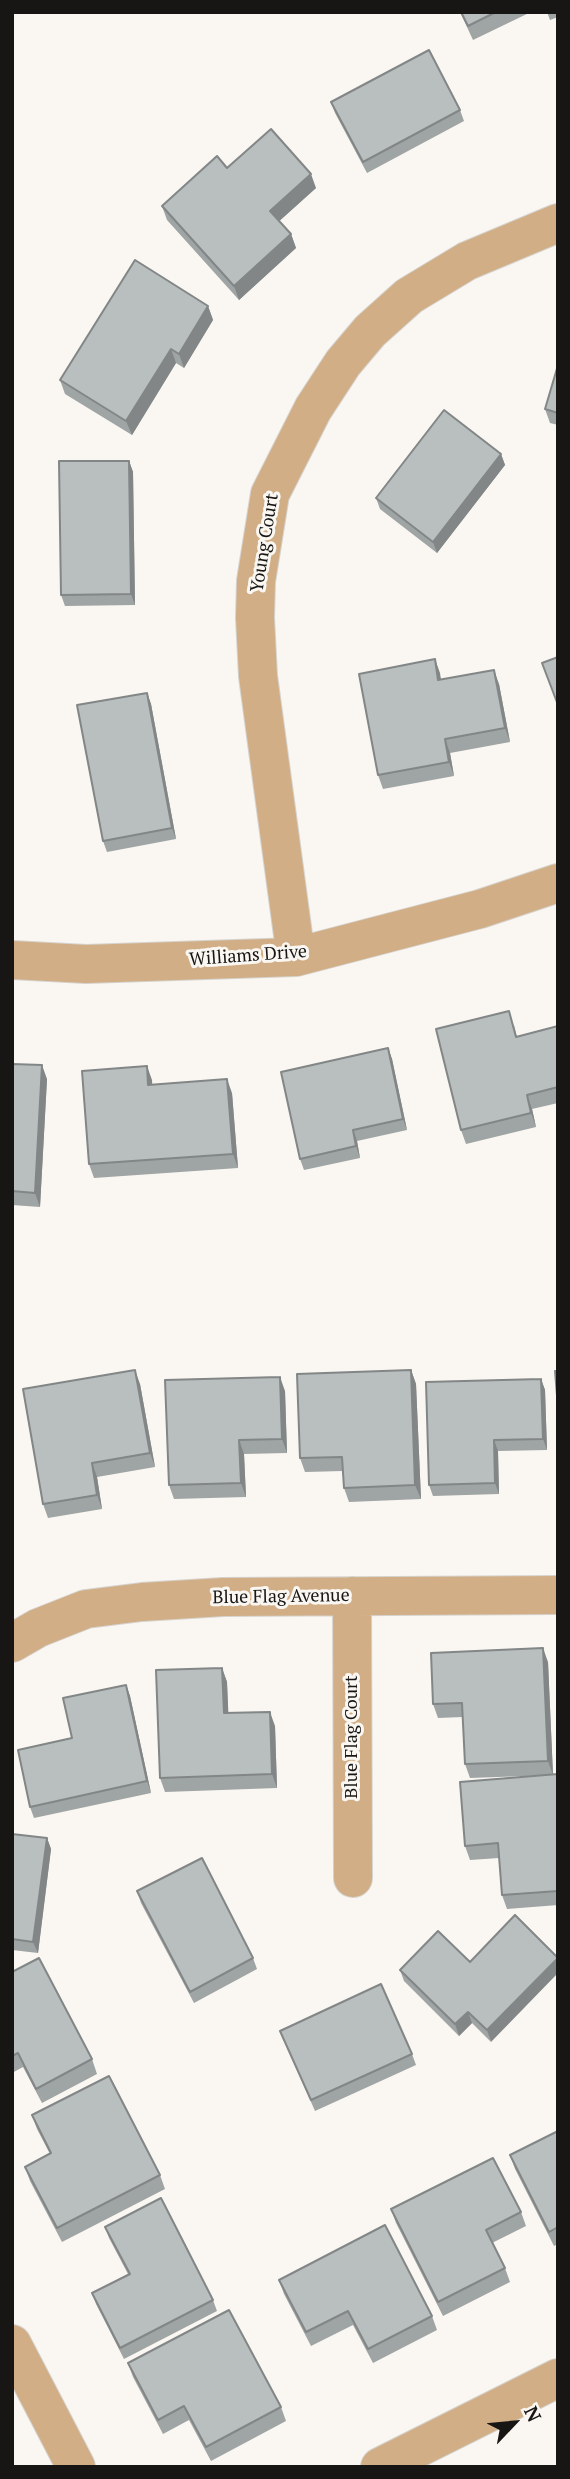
<!DOCTYPE html>
<style>
body{margin:0}
#map{position:relative;width:570px;height:2479px;overflow:hidden;background:#faf7f2;font-family:"PT Serif",serif}
canvas{display:block}
.frame{position:absolute;inset:0;border:14px solid #171614;pointer-events:none}
.north{position:absolute;left:479px;top:2388px;width:70px;height:70px;-webkit-text-stroke:5px #faf7f2;paint-order:stroke;rotate:64deg;font-size:19px;font-weight:700;line-height:28px;text-align:center;color:#171614}
.north::after{content:'';display:block;margin:auto;width:24px;height:32px;background:#171614;clip-path:polygon(50% 0,100% 100%,50% 72%,0 100%)}
</style>
<div id="map">
<canvas width="570" height="2479"></canvas>
<div class="frame"></div>
<div class="north">N</div>
</div>
<script>
const ctx = document.querySelector('canvas').getContext('2d');
ctx.lineJoin = 'round';
const toPath = rows => new Path2D(rows.map(r => 'M' + r).join(''));
function strokePath(path, color, width, dash) { ctx.strokeStyle = color; ctx.lineWidth = width; ctx.lineCap = dash ? 'butt' : 'round'; ctx.setLineDash(dash || []); ctx.stroke(path); }
function fillPath(path, color) { ctx.fillStyle = color; ctx.fill(path, 'evenodd'); }
function label(font, color, halo, rows, align = 'center') {
  ctx.font = font + ' "PT Serif",serif'; ctx.lineWidth = 6; ctx.setLineDash([]); ctx.textBaseline = 'middle'; ctx.strokeStyle = halo; ctx.fillStyle = color; for (const [text, x, y, turn = 0] of rows) {
    ctx.save(); ctx.translate(x, y); ctx.rotate((+turn || 0) * Math.PI / 180); ctx.textAlign = isNaN(turn) ? turn : align; if (halo) ctx.strokeText(text, 0, 0); ctx.fillText(text, 0, 0); ctx.restore();
  }
}
const street = toPath([
 [296,957,258,676,255,618,256,581,270,494,313,409,343,363,370,331,409,296,467,261,558,223],
 [12,960,86,964,296,957,480,909,558,883],
 [352,1596,353,1878],
 [12,1643,38,1628,86,1609,142,1602,223,1597,558,1595],
 [12,2344,76,2467],
 [380,2467,558,2378]
]);
const wall = toPath([
 [460,12,531,12,473,40],
 [547,12,558,12,558,17,550,20],
 [331,102,460,110,464,121,367,173,335,113],
 [227,168,316,188,279,221,291,234,296,248,239,300,167,220,162,206],
 [208,306,213,320,184,368,176,363,132,435,65,394,60,380],
 [558,365,558,425,550,423,545,409],
 [501,454,505,465,437,553,380,509,376,498],
 [129,461,133,472,135,605,65,606,61,595],
 [435,659,441,680,499,684,510,742,450,753,454,776,383,789,378,775],
 [147,693,151,704,176,839,107,852,103,841],
 [514,1025,517,1037,558,1026,558,1103,532,1109,536,1127,466,1144,461,1130],
 [388,1048,392,1059,407,1130,357,1141,360,1158,304,1170,300,1159],
 [12,1064,47,1079,40,1207,12,1205],
 [152,1080,152,1085,232,1093,238,1168,94,1178,89,1164],
 [411,1370,416,1384,421,1499,349,1502,344,1488,343,1471,305,1472,300,1458],
 [541,1379,545,1390,547,1450,498,1451,499,1494,433,1496,429,1485],
 [140,1384,155,1467,97,1477,102,1509,48,1518,43,1504],
 [285,1391,287,1453,244,1454,246,1497,174,1499,169,1485],
 [548,1662,553,1775,470,1778,465,1764,463,1717,438,1718,433,1704],
 [222,1668,227,1682,228,1713,275,1726,277,1788,165,1792,160,1778],
 [126,1685,130,1696,151,1793,34,1818,30,1807,72,1738],
 [558,1774,558,1905,507,1909,502,1895,499,1858,470,1860,465,1846],
 [12,1834,47,1838,51,1849,38,1953,12,1950],
 [137,1891,253,1958,257,1969,194,2003,141,1903],
 [470,1962,491,2042,472,2023,459,2036,404,1981,400,1970],
 [12,1972,92,2059,97,2074,42,2103,23,2067,12,2073],
 [280,2031,412,2054,416,2065,315,2111],
 [32,2115,160,2175,165,2189,62,2242,30,2181,25,2167,50,2154,37,2129],
 [558,2131,558,2244,554,2246,515,2169,510,2155],
 [391,2209,521,2212,526,2226,492,2243,505,2268,510,2282,443,2316,396,2223],
 [105,2227,213,2300,217,2311,124,2359,96,2304,92,2293,128,2274,109,2238],
 [279,2280,432,2316,437,2330,373,2363,353,2325,311,2346,284,2294],
 [128,2363,281,2407,286,2421,211,2461,189,2420,163,2434,133,2377]
]);
const shadedWall = toPath([
 [311,174,316,188,275,225,270,211],
 [291,234,296,248,239,300,234,286],
 [208,306,213,320,184,368,179,354],
 [171,349,176,363,132,435,126,421],
 [501,454,505,465,437,553,433,542],
 [129,461,133,472,135,605,131,594],
 [435,659,440,673,443,694,438,680],
 [494,670,499,684,510,742,505,728],
 [147,693,151,704,176,839,172,828],
 [445,739,450,753,454,776,449,762],
 [388,1048,392,1059,407,1130,403,1119],
 [42,1065,47,1079,40,1207,35,1193],
 [147,1066,152,1080,153,1099,148,1085],
 [227,1079,232,1093,238,1168,233,1154],
 [527,1095,532,1109,536,1127,531,1113],
 [353,1130,357,1141,360,1158,356,1146],
 [135,1370,140,1384,155,1467,150,1453],
 [411,1370,416,1384,421,1499,415,1485],
 [280,1377,285,1391,287,1453,282,1439],
 [541,1379,545,1390,547,1450,543,1439],
 [239,1440,244,1454,246,1497,241,1483],
 [494,1440,498,1451,499,1494,495,1483],
 [92,1463,97,1477,102,1509,97,1495],
 [543,1648,548,1662,553,1775,548,1761],
 [222,1668,227,1682,229,1727,224,1713],
 [126,1685,130,1696,151,1793,147,1781],
 [270,1712,275,1726,277,1788,272,1774],
 [47,1838,51,1849,38,1953,33,1942],
 [558,1958,558,1973,491,2042,487,2030],
 [468,2012,472,2023,459,2036,455,2024]
]);
const building = toPath([
 [461,12,496,12,468,26,461,12],
 [429,50,460,110,363,162,331,102,429,50],
 [271,129,311,174,270,211,291,234,234,286,162,206,217,156,227,168,271,129],
 [135,260,208,306,179,354,171,349,126,421,60,380,135,260],
 [558,365,558,413,545,409,558,365],
 [444,410,501,454,433,542,376,498,444,410],
 [59,461,129,461,131,594,61,595,59,461],
 [558,657,558,705,542,663,558,657],
 [435,659,438,680,494,670,505,728,445,739,449,762,378,775,359,674,435,659],
 [147,693,172,828,103,841,77,705,147,693],
 [509,1011,516,1037,558,1026,558,1087,527,1095,531,1113,461,1130,436,1029,509,1011],
 [388,1048,403,1119,353,1130,356,1146,300,1159,281,1072,388,1048],
 [12,1064,42,1065,35,1193,12,1191,12,1064],
 [147,1066,148,1085,227,1079,233,1154,89,1164,82,1071,147,1066],
 [135,1370,150,1453,92,1463,97,1495,43,1504,23,1389,135,1370],
 [411,1370,415,1485,344,1488,342,1457,300,1458,297,1374,411,1370],
 [555,1371,558,1371,558,1408,555,1371],
 [280,1377,282,1439,239,1440,241,1483,169,1485,165,1380,280,1377],
 [541,1379,543,1439,494,1440,495,1483,429,1485,426,1382,541,1379],
 [543,1648,548,1761,465,1764,462,1703,433,1704,431,1653,543,1648],
 [222,1668,224,1713,270,1712,272,1774,160,1778,156,1670,222,1668],
 [126,1685,147,1781,30,1807,18,1750,72,1738,63,1698,126,1685],
 [558,1774,558,1891,502,1895,498,1843,465,1846,460,1782,558,1774],
 [12,1834,47,1838,33,1942,12,1939,12,1834],
 [202,1858,253,1958,190,1992,137,1891,202,1858],
 [515,1915,558,1958,487,2030,468,2012,455,2024,400,1970,438,1931,470,1962,515,1915],
 [39,1958,92,2059,36,2089,18,2053,12,2056,12,1972,39,1958],
 [381,1984,412,2054,311,2100,280,2031,381,1984],
 [109,2076,160,2175,57,2228,25,2167,51,2153,32,2115,109,2076],
 [558,2131,558,2227,549,2232,510,2155,558,2131],
 [493,2158,521,2212,486,2230,505,2268,438,2302,391,2209,493,2158],
 [161,2198,213,2300,120,2348,92,2293,130,2274,105,2227,161,2198],
 [385,2225,432,2316,368,2349,348,2311,306,2332,279,2280,385,2225],
 [229,2310,281,2407,206,2447,184,2406,158,2420,128,2363,229,2310]
]);
const streetNames = [
 ["Young Court",265,543,-81],
 ["Williams Drive",248,956,-4],
 ["Blue Flag Avenue",281,1597,-1],
 ["Blue Flag Court",352,1737,-90]
];
strokePath(street, '#d6d3ce', 40);
strokePath(street, '#d1ae85', 38);
fillPath(wall, '#9fa4a4');
fillPath(shadedWall, '#828686');
fillPath(building, '#b9bfbf');
strokePath(building, '#828686', 2);
label('18px', '#171614', '#faf7f2', streetNames);
</script>
